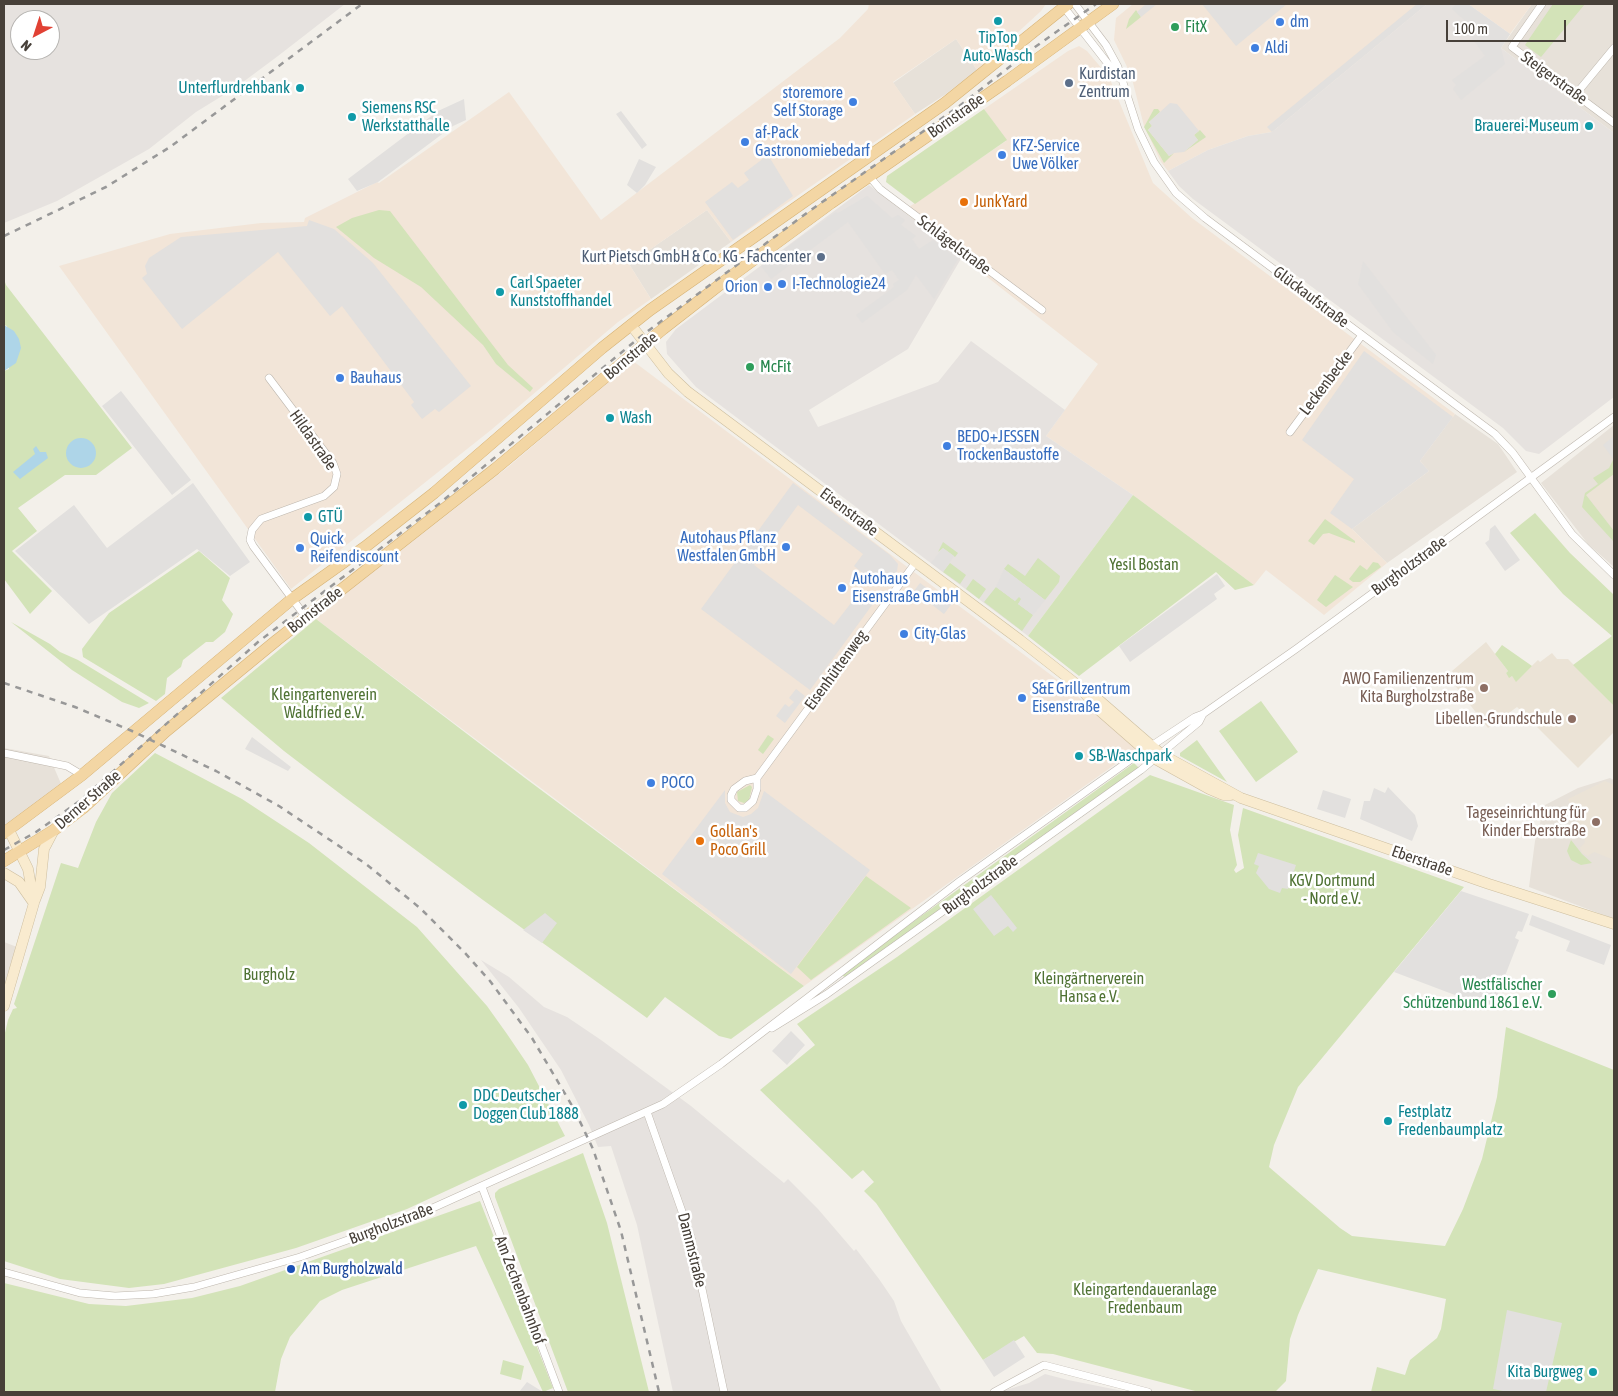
<!DOCTYPE html>
<meta charset="utf-8">
<style>
body{margin:0}
#map{position:relative;width:1618px;height:1396px;overflow:hidden;background:#f3f0ea;font-family:"Asap Condensed",sans-serif}
canvas{display:block}
.frame{position:absolute;inset:0;border:5px solid #474039;pointer-events:none}
.north{position:absolute;left:10px;top:10px;width:50px;height:50px;box-sizing:border-box;background:#fff;border:1px solid #b5b3b0;border-radius:50%;rotate:220deg;font-size:14px;font-weight:700;line-height:20px;text-align:center;color:#474039}
.north::after{content:'';display:block;margin:auto;width:18px;height:22px;background:#e14134;clip-path:polygon(50% 0,100% 100%,50% 72%,0 100%)}
.scale{position:absolute;left:1446px;top:20px;width:120px;height:22px;box-sizing:border-box;border:2px solid #474039;border-top:0;padding-left:6px;font-size:15px;line-height:18px;white-space:nowrap;color:#474039;-webkit-text-stroke:4px #fff;paint-order:stroke}
</style>
<div id="map">
<canvas width="1618" height="1396"></canvas>
<div class="frame"></div>
<div class="north">N</div>
<div class="scale">100 m</div>
</div>
<script>
const ctx = document.querySelector('canvas').getContext('2d');
ctx.lineJoin = 'round';
function fillPath(path, color) { ctx.fillStyle = color; ctx.fill(path, 'evenodd'); }
const toPath = rows => new Path2D(rows.map(r => 'M' + r).join(''));
function strokePath(path, color, width, dash) { ctx.strokeStyle = color; ctx.lineWidth = width; ctx.lineCap = dash ? 'butt' : 'round'; ctx.setLineDash(dash || []); ctx.stroke(path); }
function label(font, color, halo, rows, align = 'center') {
  ctx.font = font + ' "Asap Condensed",sans-serif'; ctx.lineWidth = 5; ctx.setLineDash([]); ctx.textBaseline = 'middle'; ctx.strokeStyle = halo; ctx.fillStyle = color; for (const [text, x, y, turn = 0] of rows) {
    ctx.save(); ctx.translate(x, y); ctx.rotate((+turn || 0) * Math.PI / 180); ctx.textAlign = isNaN(turn) ? turn : align; if (halo) ctx.strokeText(text, 0, 0); ctx.fillText(text, 0, 0); ctx.restore();
  }
}
const residential = toPath([
 [1532,4,1614,4,1614,133,1501,48],
 [956,39,977,70,946,94,915,114,893,83],
 [707,210,731,242,651,299,629,264],
 [1455,414,1498,444,1517,472,1387,563,1352,529,1429,471,1420,461],
 [1614,425,1614,567,1588,544,1541,483],
 [4,748,49,756,62,786,4,829],
 [1610,778,1614,780,1614,919,1529,887,1535,841,1545,805,1578,788],
 [4,942,17,947,4,987]
]);
const commercial = toPath([
 [869,4,1046,4,1041,11,977,70,956,39,893,82,915,114,731,242,707,210,629,264,651,299,618,322,491,430,291,589,59,266,170,234,261,223,304,222,305,218,377,182,379,183,509,92,601,220,840,38,868,9],
 [1133,4,1427,4,1272,132,1248,136,1208,150,1168,171,1161,162,1144,126,1131,75,1114,40,1116,18],
 [1468,4,1532,4,1510,34],
 [1079,46,1087,51,1109,77,1153,183,1192,218,1455,414,1420,461,1429,471,1352,529,1387,563,1324,615,1266,570,1254,585,1133,495,1046,436,1098,364,903,211,1006,141,984,109,1068,51],
 [633,361,1063,684,1138,748,804,986,316,619,331,605,508,467]
]);
const industrial = toPath([
 [4,4,345,4,278,56,235,88,196,112,149,149,57,201,4,223],
 [20,20,50,20,50,50,20,50],
 [1427,4,1468,4,1510,34,1501,48,1614,133,1614,397,1539,454,1526,451,1503,428,1193,199,1179,186,1168,171,1208,150,1248,136,1272,132],
 [869,185,962,257,908,349,809,410,818,427,938,382,971,341,1065,410,1046,436,1133,495,1028,636,696,387,667,354,666,342,676,329],
 [481,960,509,977,544,1007,567,1017,601,1040,691,1106,784,1183,788,1179,818,1209,854,1251,856,1249,879,1279,894,1301,901,1321,942,1392,673,1392,637,1225,611,1146,598,1147,589,1125,561,1070,519,1008],
 [1045,1374,1068,1380,1128,1392,999,1392,1029,1383]
]);
const education = toPath([
 [1614,474,1614,531,1586,495],
 [1486,642,1508,671,1506,673,1509,677,1512,676,1516,681,1538,660,1540,662,1552,653,1557,659,1568,659,1614,706,1614,732,1578,768,1517,707,1488,728,1454,684,1458,680,1452,671],
 [1605,781,1614,785,1614,860,1594,852,1588,856,1582,853,1580,848,1585,842,1568,799]
]);
const green = toPath([
 [1553,4,1585,4,1541,57,1525,45],
 [1136,10,1141,17,1126,29,1129,19],
 [984,109,1007,140,915,204,886,182,887,176],
 [1154,109,1158,109,1160,112,1149,122,1152,126,1148,130,1169,156,1174,153,1164,163,1144,127],
 [1200,130,1206,137,1184,152,1198,140,1194,135],
 [379,210,390,211,508,365,533,388,530,392,496,364,483,345,421,287,374,258,336,227,352,218],
 [4,279,6,285,132,448,96,475,65,475,18,508,37,531,12,551,52,591,30,614,4,579,4,371,9,369,7,326,4,325],
 [1613,460,1614,474,1586,495,1614,531,1614,542,1582,507,1585,493,1598,484,1593,478,1609,468],
 [1133,495,1254,585,1235,590,1216,572,1079,676,1028,636],
 [1535,513,1570,553,1614,595,1614,706,1573,665,1612,636,1563,594,1510,533],
 [1325,519,1355,541,1355,543,1329,533,1323,534,1314,545,1308,541],
 [943,542,958,553,955,557,943,548,938,552],
 [199,551,230,578,222,600,233,614,225,632,213,642,206,642,183,660,181,667,167,678,165,694,156,701,83,657,82,649,109,613],
 [1038,558,1060,576,1059,582,1045,600,1004,569,1008,564,1025,576],
 [1373,562,1378,563,1381,567,1360,582,1353,582,1349,579,1360,565,1367,570],
 [950,563,966,575,960,584,943,572],
 [1335,575,1353,587,1326,607,1317,600],
 [973,579,986,589,979,599,966,589],
 [996,587,1015,601,1019,596,1022,599,1018,604,1033,615,1022,631,984,602],
 [316,619,525,778,804,986,731,1039,719,1036,665,997,647,1018,483,900,343,796,284,751,221,698],
 [11,622,50,644,60,652,78,660,149,703,139,708,122,702,72,670],
 [1502,645,1532,666,1516,682,1512,676,1509,678,1506,673,1508,671,1495,654],
 [1261,701,1298,752,1256,782,1219,731],
 [768,735,774,739,763,754,758,750],
 [1197,740,1227,782,1180,756,1180,753],
 [155,753,242,799,309,843,417,927,487,1006,507,1034,528,1065,565,1136,407,1209,296,1248,164,1284,129,1288,60,1279,4,1261,4,1037,8,1020,13,1009,17,1008,14,1004,61,863,78,868,96,822,112,793],
 [1134,763,1139,768,889,947,845,977,843,976,843,973,885,942],
 [1150,775,1234,805,1230,830,1237,865,1234,870,1236,873,1244,868,1238,835,1243,808,1464,887,1298,1087,1274,1145,1269,1167,1340,1228,1352,1236,1445,1246,1463,1209,1482,1159,1497,1097,1506,1027,1614,1070,1614,1392,1371,1392,1377,1367,1405,1375,1410,1360,1437,1338,1441,1329,1446,1299,1318,1269,1298,1315,1290,1339,1286,1381,1275,1392,1199,1392,1053,1354,1037,1353,1024,1336,983,1360,876,1203,864,1191,874,1182,863,1170,852,1179,760,1090,815,1045,797,1024,897,957],
 [750,785,752,787,749,800,744,803,738,801,737,792],
 [1571,840,1582,854,1592,863,1581,865,1571,860,1567,851],
 [866,876,911,908,811,980,797,967],
 [583,1153,607,1223,649,1392,568,1392,495,1197,495,1193,499,1189],
 [480,1201,553,1388,543,1392,476,1246,342,1290,320,1301,290,1337,281,1359,275,1392,4,1392,4,1283,89,1304,126,1306,192,1298,240,1286],
 [503,1360,524,1366,521,1380,500,1374]
]);
const parking = toPath([
 [1146,4,1157,4,1141,17,1137,12],
 [1202,4,1287,4,1236,46],
 [1417,4,1427,4,1272,132,1267,127],
 [1456,4,1468,4,1510,34,1501,48,1505,64,1461,100,1453,89,1456,85,1452,80,1485,56,1472,38,1479,33,1452,9],
 [464,99,466,120,453,126,378,182,357,191,348,179,438,111],
 [1170,103,1177,104,1199,131,1194,135,1198,140,1184,152,1174,153,1169,156,1148,130,1152,126,1149,122],
 [621,111,647,145,642,149,616,114],
 [768,155,793,196,733,240,705,202,732,182,738,188,749,180,744,173],
 [639,159,656,167,645,185,637,193,627,185],
 [867,196,892,218,898,215,905,220,901,225,916,236,912,239,919,249,933,240,958,259,934,299,916,275,907,290,862,323,856,315,894,287,893,284,899,280,892,270,885,274,848,222,771,279,761,266,836,212,838,213],
 [309,220,334,229,373,263,471,386,439,412,435,409,422,419,411,405,414,402,342,306,330,316,278,252,182,329,142,278,147,274,145,266,149,258,181,237,307,226],
 [1363,261,1436,355,1433,364,1393,332,1358,284],
 [1364,351,1453,417,1420,461,1429,471,1352,529,1330,513,1354,479,1302,440],
 [121,391,191,480,172,495,102,406],
 [1614,436,1614,460,1603,445],
 [193,483,250,562,230,576,197,549,89,624,15,551,74,505,107,548],
 [793,483,890,555,898,564,897,571,886,587,867,573,865,575,854,566,863,554,798,505,754,565,834,625,861,590,875,601,810,690,701,609],
 [1495,525,1520,560,1505,571,1485,543,1489,540,1490,529],
 [943,548,954,556,943,572,931,563],
 [1004,569,1045,600,1033,615,1018,604,1021,599,1019,597,1015,601,996,587],
 [1217,574,1225,586,1214,594,1217,599,1130,662,1119,646],
 [920,583,939,597,942,593,953,602,944,614,914,591],
 [796,689,805,696,785,723,776,716,785,704,789,707,794,702,789,698],
 [252,737,291,767,288,771,245,749],
 [1388,787,1415,815,1418,826,1412,841,1360,819,1364,801,1370,801,1374,788,1385,793],
 [725,790,725,803,730,812,743,817,751,814,758,808,764,791,870,870,791,974,662,874],
 [1323,790,1351,799,1345,818,1317,809],
 [1258,853,1296,865,1288,889,1282,888,1280,893,1269,889,1256,873,1259,866,1254,864],
 [1461,891,1529,914,1522,932,1518,931,1515,938,1519,940,1492,1009,1394,972],
 [991,895,1017,928,1013,932,1008,926,994,936,973,909],
 [545,913,557,923,542,943,523,930],
 [1532,915,1611,945,1604,965,1566,951,1570,941,1529,925],
 [791,1031,805,1045,787,1065,772,1051],
 [1507,1310,1562,1323,1546,1392,1508,1392,1493,1389],
 [1014,1340,1025,1357,994,1377,983,1360],
 [527,1382,543,1392,544,1392,519,1392]
]);
const water = toPath([
 [4,325,14,331,19,339,21,348,16,363,4,371],
 '66 453a15 15 0 1 1 30 0a15 15 0 1 1-30 0Z',
 [36,446,40,452,46,452,48,458,20,479,13,472,35,454,33,449]
]);
const street = toPath([
 [1075,4,1106,45,1118,67,1138,129,1154,162,1176,193,1205,218,1495,434,1513,453,1572,534,1614,575],
 [1542,4,1512,47,1614,123],
 [1063,6,1119,78],
 [1576,94,1614,48],
 [869,176,880,189,1042,310],
 [269,378,333,463,337,474,334,487,324,496,261,519,252,530,250,540,253,546,305,616],
 [1290,432,1362,335],
 [4,753,67,766,82,775],
 [757,778,745,781,734,789,731,795,731,800,739,808,745,808,753,801,757,789,757,778,916,562],
 [772,1028,827,994,1141,770,1199,722,1203,714],
 [647,1112,691,1237,724,1392],
 [482,1187,559,1392],
 [4,1272,80,1293,115,1296,153,1294,194,1287,300,1257,415,1216,663,1104,721,1064,960,881,1133,758,1195,717,1203,714,1296,649,1614,417],
 [994,1392,1044,1365,1148,1392]
]);
const secondary = toPath([
 [631,325,668,373,688,392,1020,640,1080,687,1093,695,1161,754,1241,798,1489,884,1614,924],
 [1082,690,1099,710,1155,759,1209,789,1223,795,1231,795],
 [4,873,19,882,33,902],
 [35,900,40,887,44,849,54,830],
 [4,1006,34,903,28,869,9,830]
]);
const primary = toPath([
 [4,833,82,775,292,599,365,547,434,493,602,348,650,310,945,103,1068,4],
 [4,861,54,830,83,808,165,732,277,640,495,469,663,329,722,283,831,203,1007,81,1113,4]
]);
const rail = toPath([
 [4,236,106,187,170,147,362,4],
 [4,683,75,707,132,731,216,771,279,806,366,864,420,908,465,953,490,981,532,1038,574,1109,593,1149,621,1231,659,1392],
 [4,850,36,832,81,800,258,642,440,503,640,337,808,212,958,107,1035,47,1096,4]
]);
const markers = [
 [998,21,5,"#0f9aa8"],
 [1280,22,5,"#3f7fe0"],
 [1175,27,5,"#2e9e5b"],
 [1255,48,5,"#3f7fe0"],
 [1069,83,5,"#5c6f8a"],
 [300,88,5,"#0f9aa8"],
 [853,102,5,"#3f7fe0"],
 [352,117,5,"#0f9aa8"],
 [1589,126,5,"#0f9aa8"],
 [745,142,5,"#3f7fe0"],
 [1002,155,5,"#3f7fe0"],
 [964,202,5,"#e8710a"],
 [821,257,5,"#5c6f8a"],
 [782,284,5,"#3f7fe0"],
 [768,287,5,"#3f7fe0"],
 [500,292,5,"#0f9aa8"],
 [750,367,5,"#2e9e5b"],
 [340,378,5,"#3f7fe0"],
 [610,418,5,"#0f9aa8"],
 [947,446,5,"#3f7fe0"],
 [308,517,5,"#0f9aa8"],
 [786,547,5,"#3f7fe0"],
 [300,548,5,"#3f7fe0"],
 [842,588,5,"#3f7fe0"],
 [904,634,5,"#3f7fe0"],
 [1484,688,5,"#8d6e63"],
 [1022,698,5,"#3f7fe0"],
 [1572,719,5,"#8d6e63"],
 [1079,756,5,"#0f9aa8"],
 [651,783,5,"#3f7fe0"],
 [1596,822,5,"#8d6e63"],
 [700,841,5,"#e8710a"],
 [1552,994,5,"#2e9e5b"],
 [463,1105,5,"#0f9aa8"],
 [1388,1121,5,"#0f9aa8"],
 [291,1269,5,"#1a4fb4"],
 [1593,1372,5,"#0f9aa8"]
];
const shopNames = [
 ["dm",1290,22],
 ["Aldi",1265,48],
 ["storemore",843,93,"right"],
 ["Self Storage",843,111,"right"],
 ["af-Pack",755,133],
 ["Gastronomiebedarf",755,151],
 ["KFZ-Service",1012,146],
 ["Uwe Völker",1012,164],
 ["I-Technologie24",792,284],
 ["Orion",758,287,"right"],
 ["Bauhaus",350,378],
 ["BEDO+JESSEN",957,437],
 ["TrockenBaustoffe",957,455],
 ["Autohaus Pflanz",776,538,"right"],
 ["Westfalen GmbH",776,556,"right"],
 ["Quick",310,539],
 ["Reifendiscount",310,557],
 ["Autohaus",852,579],
 ["Eisenstraße GmbH",852,597],
 ["City-Glas",914,634],
 ["S&E Grillzentrum",1032,689],
 ["Eisenstraße",1032,707],
 ["POCO",661,783]
];
const leisureNames = [
 ["FitX",1185,27],
 ["McFit",760,367],
 ["Westfälischer",1542,985,"right"],
 ["Schützenbund 1861 e.V.",1542,1003,"right"]
];
const cultureNames = [
 ["TipTop",998,38,"center"],
 ["Auto-Wasch",998,56,"center"],
 ["Unterflurdrehbank",290,88,"right"],
 ["Siemens RSC",362,108],
 ["Werkstatthalle",362,126],
 ["Brauerei-Museum",1579,126,"right"],
 ["Carl Spaeter",510,283],
 ["Kunststoffhandel",510,301],
 ["Wash",620,418],
 ["GTÜ",318,517],
 ["SB-Waschpark",1089,756],
 ["DDC Deutscher",473,1096],
 ["Doggen Club 1888",473,1114],
 ["Festplatz",1398,1112],
 ["Fredenbaumplatz",1398,1130],
 ["Kita Burgweg",1583,1372,"right"]
];
const serviceNames = [
 ["Kurdistan",1079,74],
 ["Zentrum",1079,92],
 ["Kurt Pietsch GmbH & Co. KG - Fachcenter",811,257,"right"]
];
const streetNames = [
 ["Steigerstraße",1554,78,36],
 ["Bornstraße",956,116,-35],
 ["Schlägelstraße",954,245,37],
 ["Glückaufstraße",1311,297,37],
 ["Bornstraße",631,356,-40],
 ["Leckenbecke",1326,383,-53],
 ["Hildastraße",313,440,55],
 ["Eisenstraße",849,512,37],
 ["Burgholzstraße",1409,566,-36],
 ["Bornstraße",315,610,-38],
 ["Eisenhüttenweg",836,670,-54],
 ["Derner Straße",88,800,-41],
 ["Eberstraße",1422,861,19],
 ["Burgholzstraße",980,885,-36],
 ["Burgholzstraße",391,1224,-21],
 ["Dammstraße",692,1250,76],
 ["Am Zechenbahnhof",520,1290,69]
];
const foodNames = [
 ["JunkYard",974,202],
 ["Gollan's",710,832],
 ["Poco Grill",710,850]
];
const parkNames = [
 ["Yesil Bostan",1144,565],
 ["Kleingartenverein",324,695],
 ["Waldfried e.V.",324,713],
 ["KGV Dortmund",1332,881],
 ["- Nord e.V.",1332,899],
 ["Burgholz",269,975],
 ["Kleingärtnerverein",1089,979],
 ["Hansa e.V.",1089,997],
 ["Kleingartendaueranlage",1145,1290],
 ["Fredenbaum",1145,1308]
];
const educationNames = [
 ["AWO Familienzentrum",1474,679],
 ["Kita Burgholzstraße",1474,697],
 ["Libellen-Grundschule",1562,719],
 ["Tageseinrichtung für",1586,813],
 ["Kinder Eberstraße",1586,831]
];
const transitNames = [
 ["Am Burgholzwald",301,1269]
];
fillPath(residential, '#e7e1d9');
fillPath(commercial, '#f2e5d8');
fillPath(industrial, '#e6e2df');
fillPath(education, '#ebe3d6');
fillPath(green, '#d3e3b8');
fillPath(parking, '#e2e0de');
fillPath(water, '#aed5e8');
strokePath(street, '#beb7ae', 8);
strokePath(secondary, '#cdbe9f', 11);
strokePath(primary, '#d6b275', 12);
strokePath(street, '#fff', 7);
strokePath(secondary, '#f9ebcf', 10);
strokePath(primary, '#f3d6a4', 11);
strokePath(rail, '#989898', 2.5, [6, 6]);
for (const [x, y, r, color] of markers) { const dot = new Path2D(); dot.arc(x, y, r, 0, 2 * Math.PI); ctx.fillStyle = color; ctx.fill(dot); strokePath(dot, '#fff', 2); }
label('16px', '#366cbe', '#fff', shopNames, 'left');
label('16px', '#27864d', '#fff', leisureNames, 'left');
label('16px', '#0d838f', '#fff', cultureNames, 'left');
label('16px', '#4e5e75', '#fff', serviceNames, 'left');
label('16px', '#474039', '#fff', streetNames);
label('16px', '#c56008', '#fff', foodNames, 'left');
label('16px', '#4f7233', '#fff', parkNames);
label('16px', '#785e54', '#fff', educationNames, 'right');
label('16px', '#164399', '#fff', transitNames, 'left');
</script>
